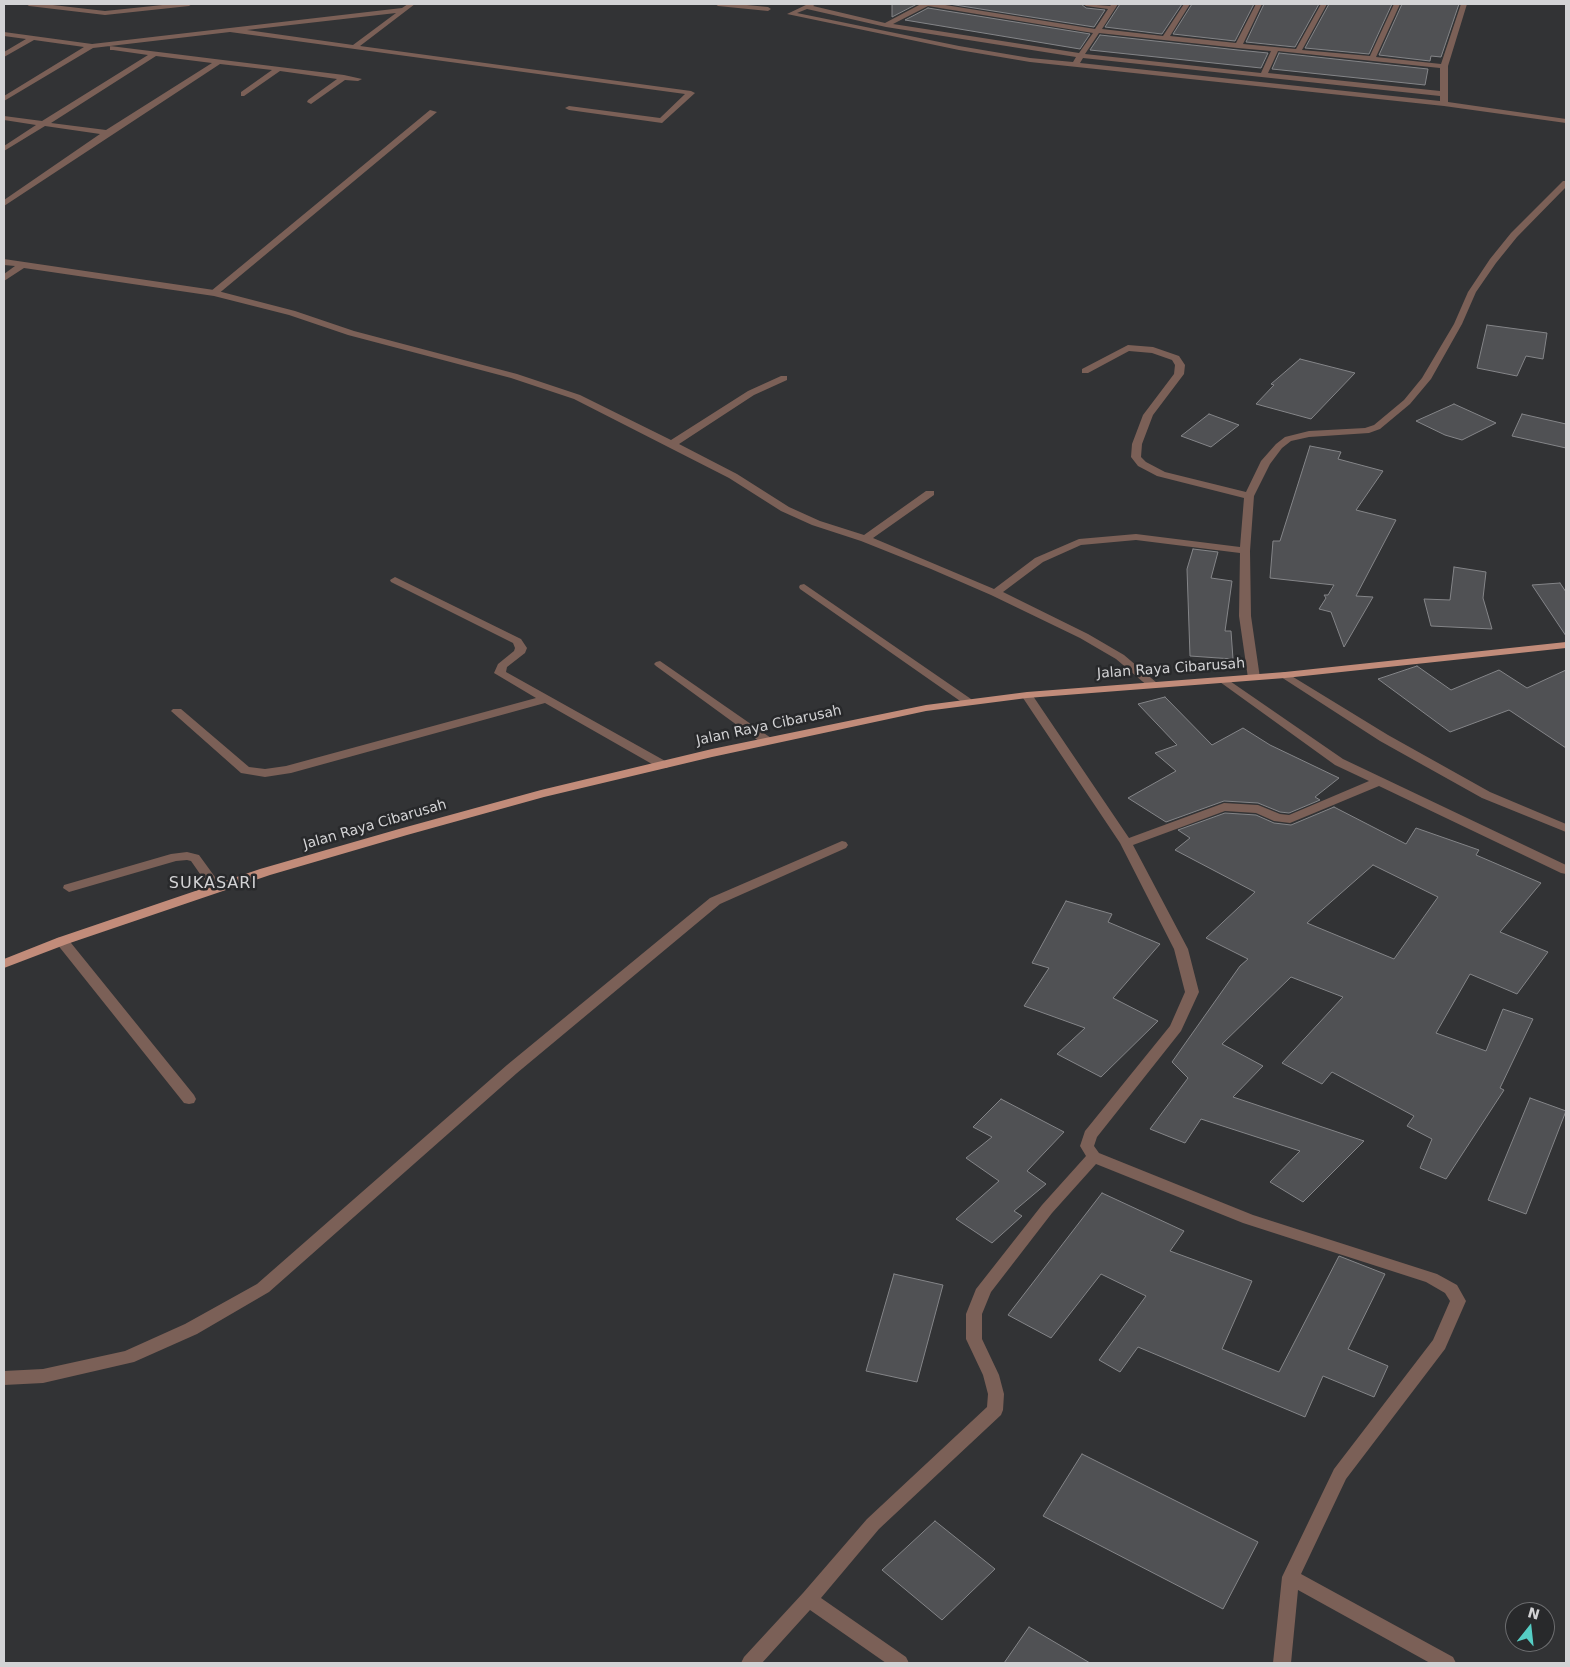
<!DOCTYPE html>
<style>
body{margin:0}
#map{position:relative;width:1570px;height:1667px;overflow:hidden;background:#323335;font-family:"DejaVu Sans",sans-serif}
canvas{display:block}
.frame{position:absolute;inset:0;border:5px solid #d3d3d5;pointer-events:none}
.north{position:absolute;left:1505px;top:1602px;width:50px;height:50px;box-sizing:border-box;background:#28292b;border:1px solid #6c6d6f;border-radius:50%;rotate:16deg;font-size:14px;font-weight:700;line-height:20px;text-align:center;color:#d3d3d5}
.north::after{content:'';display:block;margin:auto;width:18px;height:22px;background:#55cec5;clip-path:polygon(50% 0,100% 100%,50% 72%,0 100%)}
</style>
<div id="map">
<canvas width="1570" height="1667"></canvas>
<div class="frame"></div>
<div class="north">N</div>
</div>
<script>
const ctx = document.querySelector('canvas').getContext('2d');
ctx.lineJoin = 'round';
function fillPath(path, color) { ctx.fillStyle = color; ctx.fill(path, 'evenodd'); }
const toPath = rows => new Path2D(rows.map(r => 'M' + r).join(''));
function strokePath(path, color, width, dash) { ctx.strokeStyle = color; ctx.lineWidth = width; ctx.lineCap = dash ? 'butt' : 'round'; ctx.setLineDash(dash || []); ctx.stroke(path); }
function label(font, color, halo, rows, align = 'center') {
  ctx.font = font + ' "DejaVu Sans",sans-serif'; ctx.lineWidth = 5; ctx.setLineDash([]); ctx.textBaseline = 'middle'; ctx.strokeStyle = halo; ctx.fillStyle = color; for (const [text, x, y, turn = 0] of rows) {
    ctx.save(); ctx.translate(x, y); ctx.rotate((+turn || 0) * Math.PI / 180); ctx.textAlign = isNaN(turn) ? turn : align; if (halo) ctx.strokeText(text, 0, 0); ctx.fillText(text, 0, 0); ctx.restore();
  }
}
const building = toPath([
 [892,4,917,4,892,17,892,4],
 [949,4,1081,4,1086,8,1105,10,1094,27,949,4],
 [1120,4,1182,4,1162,34,1105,27,1120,4],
 [1192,4,1254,4,1235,41,1173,34,1192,4],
 [1264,4,1319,4,1295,47,1246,42,1264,4],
 [1329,4,1392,4,1369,54,1305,48,1329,4],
 [1402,4,1459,4,1441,57,1431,56,1430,61,1379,55,1402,4],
 [928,8,1090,34,1080,49,905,20,928,8],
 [1100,35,1238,50,1268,53,1261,68,1090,50,1100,35],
 [1279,53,1428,69,1425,85,1272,69,1279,53],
 [1487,325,1547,333,1543,359,1526,356,1517,376,1477,368,1487,325],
 [1300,359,1355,373,1311,419,1256,404,1274,385,1271,384,1300,359],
 [1454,404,1496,423,1462,440,1445,435,1416,421,1454,404],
 [1209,414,1239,425,1211,447,1181,436,1209,414],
 [1522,414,1566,424,1566,448,1512,436,1522,414],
 [1310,446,1341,452,1338,459,1383,471,1356,510,1396,520,1356,596,1373,597,1344,647,1331,612,1319,609,1326,598,1324,595,1328,595,1334,585,1270,578,1273,541,1280,541,1310,446],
 [1193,549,1218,552,1211,578,1232,581,1225,631,1231,631,1233,659,1190,656,1187,569,1193,549],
 [1454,567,1486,572,1483,598,1492,629,1431,626,1424,599,1450,600,1454,567],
 [1560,583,1566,592,1566,636,1532,585,1560,583],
 [1417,666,1451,690,1499,670,1527,688,1566,670,1566,748,1509,710,1450,732,1378,679,1417,666],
 [1165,697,1212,745,1243,728,1270,745,1339,778,1315,797,1320,800,1289,813,1280,812,1258,803,1224,801,1166,822,1128,798,1176,771,1155,753,1177,745,1138,704,1165,697],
 [1334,807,1406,844,1416,828,1479,850,1476,855,1541,883,1500,932,1548,952,1517,994,1470,974,1436,1033,1486,1051,1503,1009,1533,1019,1500,1088,1504,1090,1446,1179,1420,1168,1432,1139,1407,1126,1414,1116,1332,1072,1322,1084,1282,1063,1343,997,1291,977,1222,1044,1263,1066,1233,1097,1364,1141,1303,1202,1270,1182,1300,1151,1201,1119,1185,1143,1150,1129,1188,1078,1172,1062,1240,966,1248,959,1206,938,1255,892,1175,850,1190,838,1178,830,1225,813,1256,815,1274,823,1291,825,1334,807],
 [1373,865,1438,897,1394,959,1307,923,1373,865],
 [1066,901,1112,914,1108,922,1160,944,1113,998,1158,1021,1101,1077,1057,1054,1085,1028,1024,1006,1049,968,1032,963,1066,901],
 [1530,1098,1566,1111,1526,1214,1488,1200,1530,1098],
 [1001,1099,1064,1132,1027,1171,1046,1184,1014,1211,1022,1216,992,1243,956,1219,999,1181,966,1158,992,1137,973,1127,1001,1099],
 [1102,1193,1184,1231,1170,1251,1252,1281,1222,1349,1279,1372,1339,1256,1385,1274,1348,1349,1388,1366,1374,1397,1323,1376,1305,1417,1138,1347,1120,1372,1099,1360,1146,1296,1101,1274,1051,1338,1008,1315,1102,1193],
 [894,1274,943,1285,917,1382,866,1371,894,1274],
 [1082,1454,1258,1542,1223,1609,1043,1516,1082,1454],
 [935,1521,995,1569,942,1620,882,1570,935,1521],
 [1029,1627,1090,1663,1004,1663,1029,1627]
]);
const lane = toPath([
 [430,110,437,112,217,295,211,295,211,291,430,110],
 [395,577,521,639,527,648,525,653,507,667,506,672,667,762,669,765,667,768,659,768,545,703,291,773,265,777,241,773,171,711,173,709,181,709,249,767,265,769,286,766,536,698,494,673,498,664,514,651,515,648,513,643,391,582,390,580,395,577],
 [842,841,846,842,848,845,846,848,720,904,517,1073,269,1292,197,1334,134,1362,43,1383,4,1385,4,1371,43,1369,125,1351,185,1324,257,1284,507,1065,710,898,842,841],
 [187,852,199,855,223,888,222,891,212,891,191,861,187,860,176,861,69,892,63,888,64,885,171,854,187,852],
 [62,937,67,938,194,1095,196,1099,194,1103,189,1104,184,1103,57,944,55,941,57,938,62,937]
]);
const street = toPath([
 [26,4,44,4,105,11,172,4,192,4,189,6,105,15,29,6,26,4],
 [408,4,415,4,360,46,691,91,695,93,662,123,569,110,565,108,569,106,660,118,685,94,230,32,93,48,4,101,4,96,84,47,34,40,4,57,4,52,26,39,4,36,4,32,92,44,402,8,408,4],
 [396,13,353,45,247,30,396,13],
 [715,4,736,4,768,7,771,9,768,11,718,6,715,4],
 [808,4,816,4,813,6,885,23,921,4,939,4,1095,29,1108,9,1086,6,1083,4,1110,6,1112,4,1118,4,1102,29,1163,36,1184,4,1190,4,1170,36,1236,43,1256,4,1262,4,1243,44,1296,49,1321,4,1327,4,1302,50,1370,56,1394,4,1400,4,1376,57,1441,64,1461,4,1467,4,1448,66,1448,102,1566,119,1566,123,1444,106,1030,62,959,50,787,14,808,4],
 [928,6,1093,33,1079,53,893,24,928,6],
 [807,9,886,27,1076,57,1073,62,1030,58,959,46,797,13,807,9],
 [1099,33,1238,48,1271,51,1261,73,1085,54,1099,33],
 [1278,51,1440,68,1440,91,1268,73,1278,51],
 [1083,58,1440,96,1440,101,1080,63,1083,58],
 [110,46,344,75,362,79,358,81,345,80,311,104,307,102,308,100,337,79,280,71,244,96,241,96,241,92,272,70,220,64,4,206,4,200,100,134,45,126,4,151,4,146,36,125,4,120,4,116,42,121,148,55,113,50,110,50,110,46],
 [156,56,212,63,106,130,51,123,156,56],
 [1563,181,1566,181,1566,187,1517,237,1496,263,1476,292,1462,324,1431,379,1410,404,1380,429,1369,433,1309,437,1291,441,1282,448,1270,464,1254,496,1250,551,1251,616,1260,678,1258,680,1250,680,1248,678,1239,616,1240,553,1136,540,1081,545,1043,562,1003,592,1088,634,1124,655,1157,683,1159,685,1157,687,1153,688,1149,687,1116,659,1080,638,991,595,931,569,861,541,812,525,781,511,729,478,574,399,511,378,348,335,289,315,214,296,24,268,4,281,4,274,15,266,4,265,4,259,214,290,295,311,354,331,517,374,580,395,671,440,748,391,781,376,787,376,787,380,754,395,679,444,737,474,789,507,820,521,864,535,926,491,934,491,934,495,873,538,994,589,1035,558,1079,539,1136,534,1240,547,1244,498,1157,476,1138,466,1131,457,1132,444,1143,415,1174,374,1175,365,1172,360,1152,353,1129,351,1088,373,1082,373,1082,369,1128,345,1153,347,1179,356,1185,365,1184,374,1153,415,1142,444,1141,457,1146,462,1165,472,1246,492,1261,461,1276,444,1285,437,1309,431,1365,428,1374,425,1404,400,1422,378,1454,324,1468,292,1490,259,1511,233,1563,181],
 [804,584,971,699,973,701,971,703,963,703,800,589,799,587,800,585,804,584],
 [660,661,771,738,773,741,771,744,763,744,656,666,654,664,656,662,660,661],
 [1285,672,1388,735,1490,792,1566,824,1566,832,1482,798,1380,741,1281,677,1279,675,1281,673,1285,672],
 [1224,677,1343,759,1566,865,1566,874,1561,873,1379,786,1290,823,1274,821,1256,813,1225,811,1133,845,1188,949,1199,992,1181,1031,1097,1137,1094,1146,1099,1153,1253,1215,1437,1274,1457,1285,1466,1301,1445,1349,1346,1479,1301,1574,1453,1657,1456,1663,1430,1663,1298,1590,1291,1663,1273,1663,1282,1577,1334,1469,1433,1340,1450,1301,1445,1293,1426,1282,1243,1223,1096,1164,1052,1213,991,1292,982,1314,982,1339,999,1375,1004,1394,1003,1410,1001,1415,879,1529,821,1598,906,1657,909,1663,886,1663,810,1610,762,1663,741,1663,744,1657,803,1593,867,1519,987,1407,988,1394,983,1375,966,1339,966,1314,976,1289,1042,1205,1086,1156,1080,1146,1085,1131,1170,1026,1185,992,1174,949,1120,843,1021,695,1023,693,1031,693,1129,838,1224,803,1258,805,1280,814,1289,815,1369,781,1335,765,1220,682,1218,680,1220,678,1224,677]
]);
const primary = toPath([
 [1566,642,1566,648,1285,678,1027,698,926,711,712,757,544,797,407,835,270,875,67,944,4,968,4,959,57,938,260,869,399,829,541,790,712,749,926,705,1027,692,1285,672,1566,642]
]);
const streetNames = [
 ["Jalan Raya Cibarusah",1171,669,-4],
 ["Jalan Raya Cibarusah",769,726,-12],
 ["Jalan Raya Cibarusah",375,825,-16]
];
const quarterNames = [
 ["SUKASARI",213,884]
];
fillPath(building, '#505154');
strokePath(building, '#848588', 1);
fillPath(lane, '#7b6057');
fillPath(street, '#7b6057');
fillPath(primary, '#c28c7a');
label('14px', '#d3d3d5', '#28292b', streetNames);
ctx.letterSpacing = '1px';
label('16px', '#d3d3d5', '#28292b', quarterNames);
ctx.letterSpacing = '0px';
</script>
